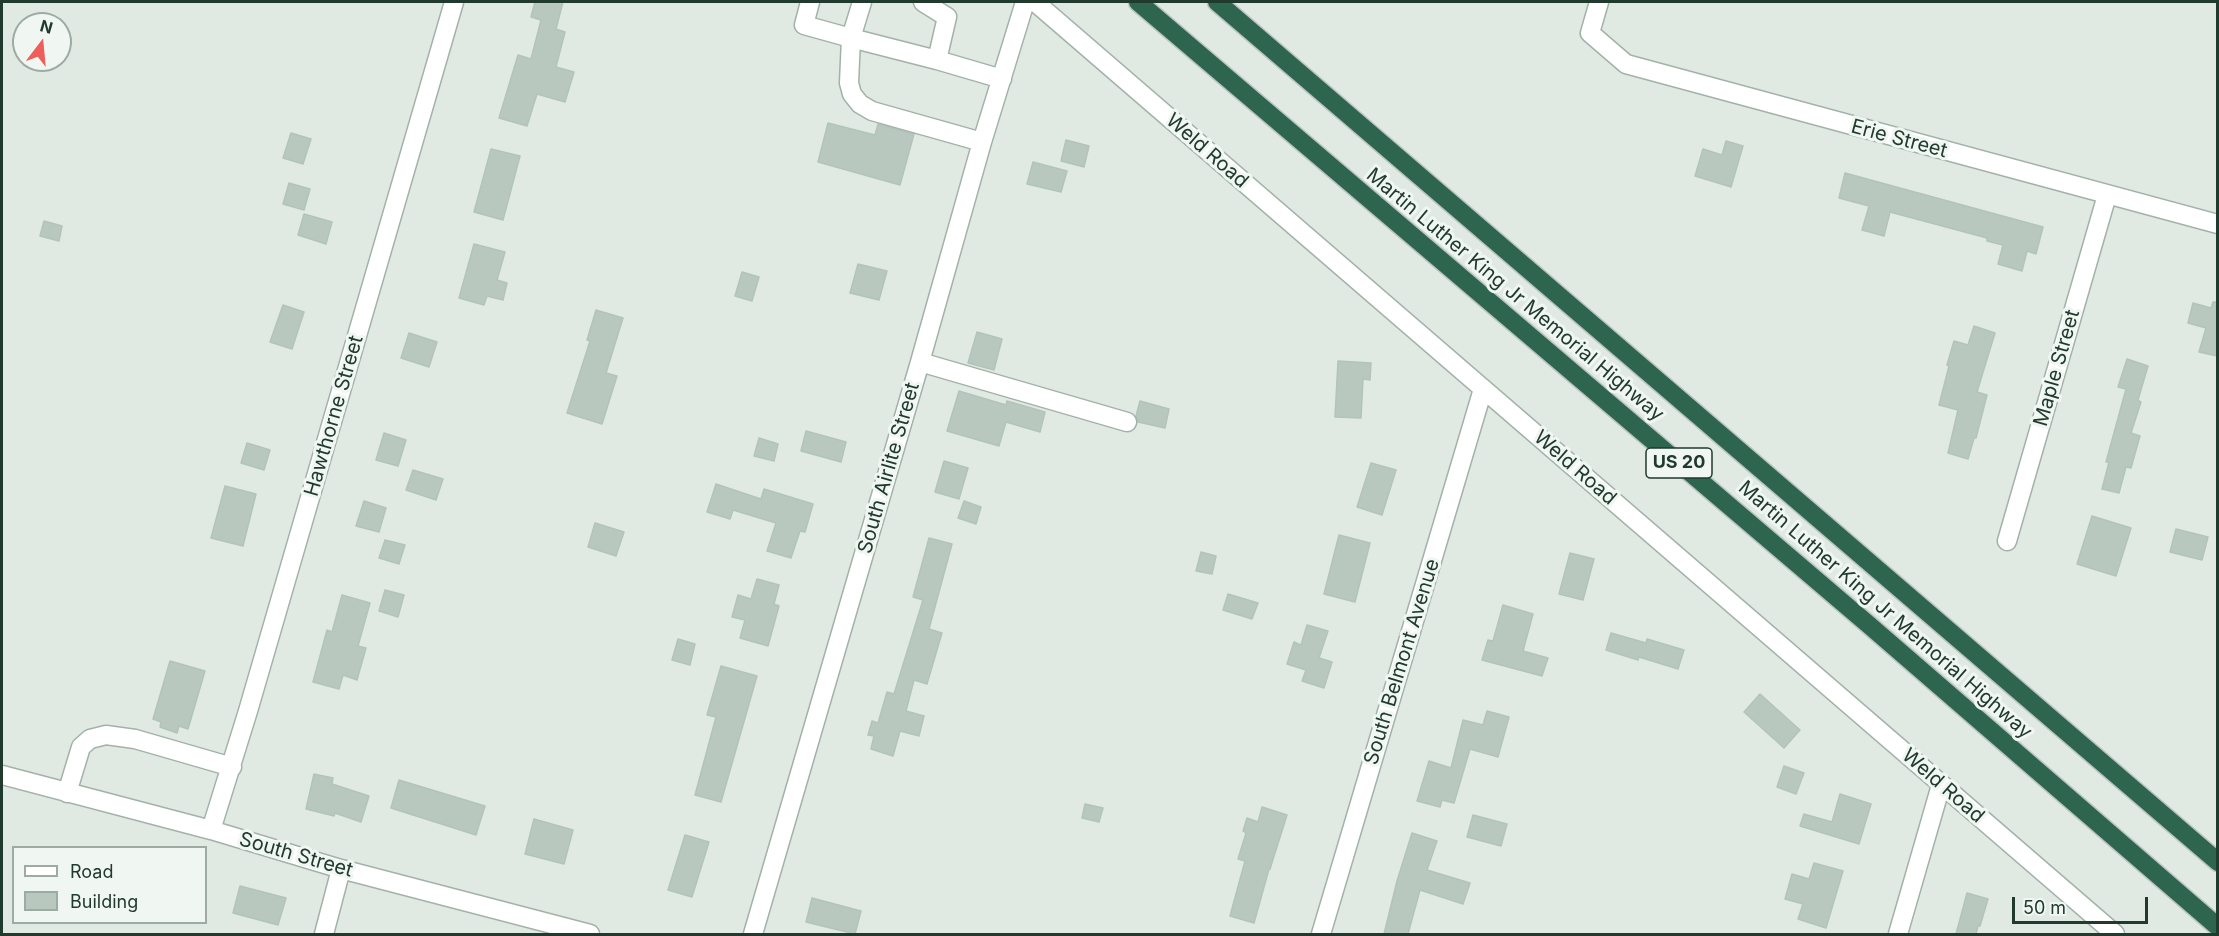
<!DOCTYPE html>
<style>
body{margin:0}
#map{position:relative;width:2219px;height:936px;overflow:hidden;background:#e0eae3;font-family:Inter,sans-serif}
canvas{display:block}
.frame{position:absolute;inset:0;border:3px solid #213a2e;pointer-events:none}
.legend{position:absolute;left:12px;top:846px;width:195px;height:78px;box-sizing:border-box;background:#f0f7f2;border:2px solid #9daba4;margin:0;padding:8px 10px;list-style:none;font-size:18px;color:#213a2e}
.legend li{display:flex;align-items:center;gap:12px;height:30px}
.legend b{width:30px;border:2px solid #9daba4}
.north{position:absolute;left:12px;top:12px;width:60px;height:60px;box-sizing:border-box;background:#f0f7f2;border:2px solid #9daba4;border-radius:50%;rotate:16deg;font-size:16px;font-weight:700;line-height:24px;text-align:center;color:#213a2e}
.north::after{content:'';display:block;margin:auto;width:21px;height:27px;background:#ee5e5a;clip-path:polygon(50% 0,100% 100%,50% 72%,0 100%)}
.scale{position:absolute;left:2012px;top:897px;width:136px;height:27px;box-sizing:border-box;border:3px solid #213a2e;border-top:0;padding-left:8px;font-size:18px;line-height:21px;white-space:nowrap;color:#213a2e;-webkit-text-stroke:4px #f0f7f2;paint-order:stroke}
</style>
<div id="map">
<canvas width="2219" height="936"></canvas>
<div class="frame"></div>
<ul class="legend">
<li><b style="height:8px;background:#fff"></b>Road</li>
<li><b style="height:16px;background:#b8c8be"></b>Building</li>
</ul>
<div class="north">N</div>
<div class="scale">50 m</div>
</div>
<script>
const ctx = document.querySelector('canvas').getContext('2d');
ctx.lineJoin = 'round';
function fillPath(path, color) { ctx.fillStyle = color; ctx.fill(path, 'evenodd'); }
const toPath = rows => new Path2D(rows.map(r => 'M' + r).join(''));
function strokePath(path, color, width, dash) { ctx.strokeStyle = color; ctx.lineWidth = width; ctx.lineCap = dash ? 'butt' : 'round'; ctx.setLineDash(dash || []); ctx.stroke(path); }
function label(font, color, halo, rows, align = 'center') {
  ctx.font = font + ' Inter,sans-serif'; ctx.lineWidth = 6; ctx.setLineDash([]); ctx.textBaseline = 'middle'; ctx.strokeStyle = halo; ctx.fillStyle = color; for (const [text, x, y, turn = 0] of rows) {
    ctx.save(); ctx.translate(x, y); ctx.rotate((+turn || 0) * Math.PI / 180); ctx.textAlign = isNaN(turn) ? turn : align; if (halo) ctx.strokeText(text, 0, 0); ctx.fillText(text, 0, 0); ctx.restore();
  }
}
const building = toPath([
 [535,2,563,2,556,29,565,32,556,67,574,72,565,102,537,94,527,126,499,118,518,55,531,59,541,20,531,17,535,2],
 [828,123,875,135,878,124,914,134,900,185,818,162,828,123],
 [291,133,311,139,303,164,283,158,291,133],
 [1066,140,1089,146,1084,167,1061,161,1066,140],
 [1726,141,1743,146,1731,187,1695,176,1703,149,1722,155,1726,141],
 [491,149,520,156,503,220,474,212,491,149],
 [1033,162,1067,171,1061,192,1027,184,1033,162],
 [1845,173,2043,227,2036,254,2027,251,2022,271,1998,264,2003,245,1987,241,1987,238,1890,212,1884,236,1862,230,1869,206,1839,198,1845,173],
 [289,183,310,189,304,210,283,204,289,183],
 [304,214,332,222,326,244,298,235,304,214],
 [44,221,62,226,59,241,40,236,44,221],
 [474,244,505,252,497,280,507,283,503,300,487,296,484,305,459,298,474,244],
 [858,264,887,271,879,300,850,293,858,264],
 [742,272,759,277,752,301,735,296,742,272],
 [2213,302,2217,302,2217,356,2199,352,2206,328,2188,323,2193,303,2211,308,2213,302],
 [283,305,304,312,292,349,270,342,283,305],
 [596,310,623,318,606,373,617,376,602,424,567,413,590,341,587,340,596,310],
 [1974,326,1995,333,1977,392,1987,395,1976,438,1974,438,1968,459,1948,453,1958,410,1939,405,1949,366,1947,365,1954,341,1968,345,1974,326],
 [977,332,1002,339,994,370,968,363,977,332],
 [409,333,437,342,429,367,401,358,409,333],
 [2127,359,2148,366,2138,400,2141,402,2131,433,2140,436,2131,468,2126,467,2119,493,2102,489,2109,462,2106,462,2126,389,2118,387,2127,359],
 [1338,361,1371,363,1370,380,1363,379,1361,418,1335,417,1338,361],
 [959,391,1006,405,1007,401,1045,412,1040,432,1006,422,999,446,947,431,959,391],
 [1140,401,1169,409,1165,428,1138,422,1136,416,1140,401],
 [806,431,846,442,841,462,801,451,806,431],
 [384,433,406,440,398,466,376,460,384,433],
 [759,438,778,444,774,461,754,456,759,438],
 [247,443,270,450,264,470,241,463,247,443],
 [944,461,968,468,959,499,935,492,944,461],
 [1371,463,1396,470,1382,515,1357,507,1371,463],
 [413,470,443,479,436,500,406,490,413,470],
 [716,484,761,499,764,489,813,504,805,532,800,531,791,558,767,551,776,523,733,510,730,519,707,512,716,484],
 [225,486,256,494,243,546,211,538,225,486],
 [364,501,386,508,379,532,356,526,364,501],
 [964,501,981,507,976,524,958,518,964,501],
 [2092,516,2131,528,2116,576,2077,564,2092,516],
 [595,523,624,532,616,556,588,547,595,523],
 [2176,529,2208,537,2202,560,2170,552,2176,529],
 [1339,535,1370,543,1355,602,1324,594,1339,535],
 [929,538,952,544,929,629,942,633,927,684,914,680,906,711,924,716,919,736,900,731,893,756,871,749,874,736,868,735,872,721,878,723,887,692,894,694,923,600,913,597,929,538],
 [385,540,405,545,399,564,379,558,385,540],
 [1201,552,1216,556,1212,574,1196,571,1201,552],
 [1570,553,1594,559,1583,600,1559,594,1570,553],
 [757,579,779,585,774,604,779,606,768,646,740,638,745,620,732,617,738,595,751,599,757,579],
 [385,590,404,595,398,617,379,611,385,590],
 [1228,594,1258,603,1252,619,1223,610,1228,594],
 [342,595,370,603,358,646,366,648,357,680,343,675,339,689,313,682,327,630,332,632,342,595],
 [1503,605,1533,614,1523,651,1548,658,1542,676,1482,660,1488,640,1493,641,1503,605],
 [1307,625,1328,631,1319,658,1332,662,1324,688,1302,681,1306,670,1287,664,1294,642,1301,645,1307,625],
 [1611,633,1646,643,1647,639,1684,650,1678,669,1639,657,1638,660,1606,650,1611,633],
 [678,639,695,644,690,665,672,660,678,639],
 [170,661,205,671,188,729,179,726,177,733,160,727,161,722,153,719,170,661],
 [721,666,757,676,721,802,695,795,716,717,707,715,721,666],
 [1760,694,1800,730,1784,748,1744,712,1760,694],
 [1487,711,1509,717,1498,757,1470,749,1454,803,1442,800,1440,807,1417,801,1429,761,1451,768,1463,720,1483,725,1487,711],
 [1784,766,1804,773,1796,794,1777,787,1784,766],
 [314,774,333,778,332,784,369,796,361,822,335,813,334,816,306,809,314,774],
 [399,780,485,806,476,835,391,808,399,780],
 [1840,794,1871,804,1859,844,1800,826,1804,814,1832,822,1840,794],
 [1085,804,1103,808,1099,822,1082,818,1085,804],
 [1262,807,1287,815,1270,869,1269,869,1254,923,1230,916,1245,861,1238,859,1246,833,1243,831,1247,818,1258,822,1262,807],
 [1473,815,1507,824,1501,846,1467,837,1473,815],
 [534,819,573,830,564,864,525,854,534,819],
 [1412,833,1437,841,1427,870,1470,883,1463,904,1420,890,1408,934,1384,934,1397,881,1412,833],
 [685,835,709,842,692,897,668,890,685,835],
 [1814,863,1843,871,1826,928,1798,919,1803,904,1785,899,1792,874,1809,879,1814,863],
 [240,886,286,898,278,925,233,913,240,886],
 [1967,893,1988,899,1980,926,1978,926,1976,934,1956,934,1967,893],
 [812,898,861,911,855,934,806,922,812,898]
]);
const minor = toPath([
 [810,2,804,25,851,38,849,83,852,94,860,104,872,111,982,142],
 [862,2,851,38,937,60],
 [923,2,947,17,937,60,1002,79],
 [1035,2,2115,934],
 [1599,2,1590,33,1626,64,2218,224],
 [920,362,1127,422],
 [2007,541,2107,195],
 [2,775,211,830,341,869,590,934],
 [67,793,81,747,90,739,106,735,135,739,232,767],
 [211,830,248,711,454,2],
 [324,934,341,869],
 [753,934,920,362,982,142,1025,2],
 [1321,934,1483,389],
 [1898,934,1941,785]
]);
const highway = toPath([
 [1138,2,1869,625,2218,927],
 [1217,2,2218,862]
]);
const shields = [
 [1679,463,66]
];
const shieldNames = [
 ["US 20",1679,463]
];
const streetNames = [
 ["Erie Street",1899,139,15],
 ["Weld Road",1207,151,41],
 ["Martin Luther King Jr Memorial Highway",1515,295,40],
 ["Maple Street",2057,368,-74],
 ["Hawthorne Street",334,416,-74],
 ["South Airlite Street",889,468,-74],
 ["Weld Road",1575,468,41],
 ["Martin Luther King Jr Memorial Highway",1885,610,41],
 ["South Belmont Avenue",1402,662,-73],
 ["Weld Road",1943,786,41],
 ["South Street",296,855,16]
];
fillPath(building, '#b8c8be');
strokePath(building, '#b2c4b9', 1.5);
strokePath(minor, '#a3b2a9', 21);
strokePath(highway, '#bcc4c0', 21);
strokePath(minor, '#fff', 18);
strokePath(highway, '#2e654e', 18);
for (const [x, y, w] of shields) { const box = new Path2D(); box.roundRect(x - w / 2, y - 15, w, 30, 4.5); ctx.fillStyle = '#f0f7f2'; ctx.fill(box); strokePath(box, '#213a2e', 1.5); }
label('bold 18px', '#213a2e', null, shieldNames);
label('20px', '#213a2e', '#f0f7f2', streetNames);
</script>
